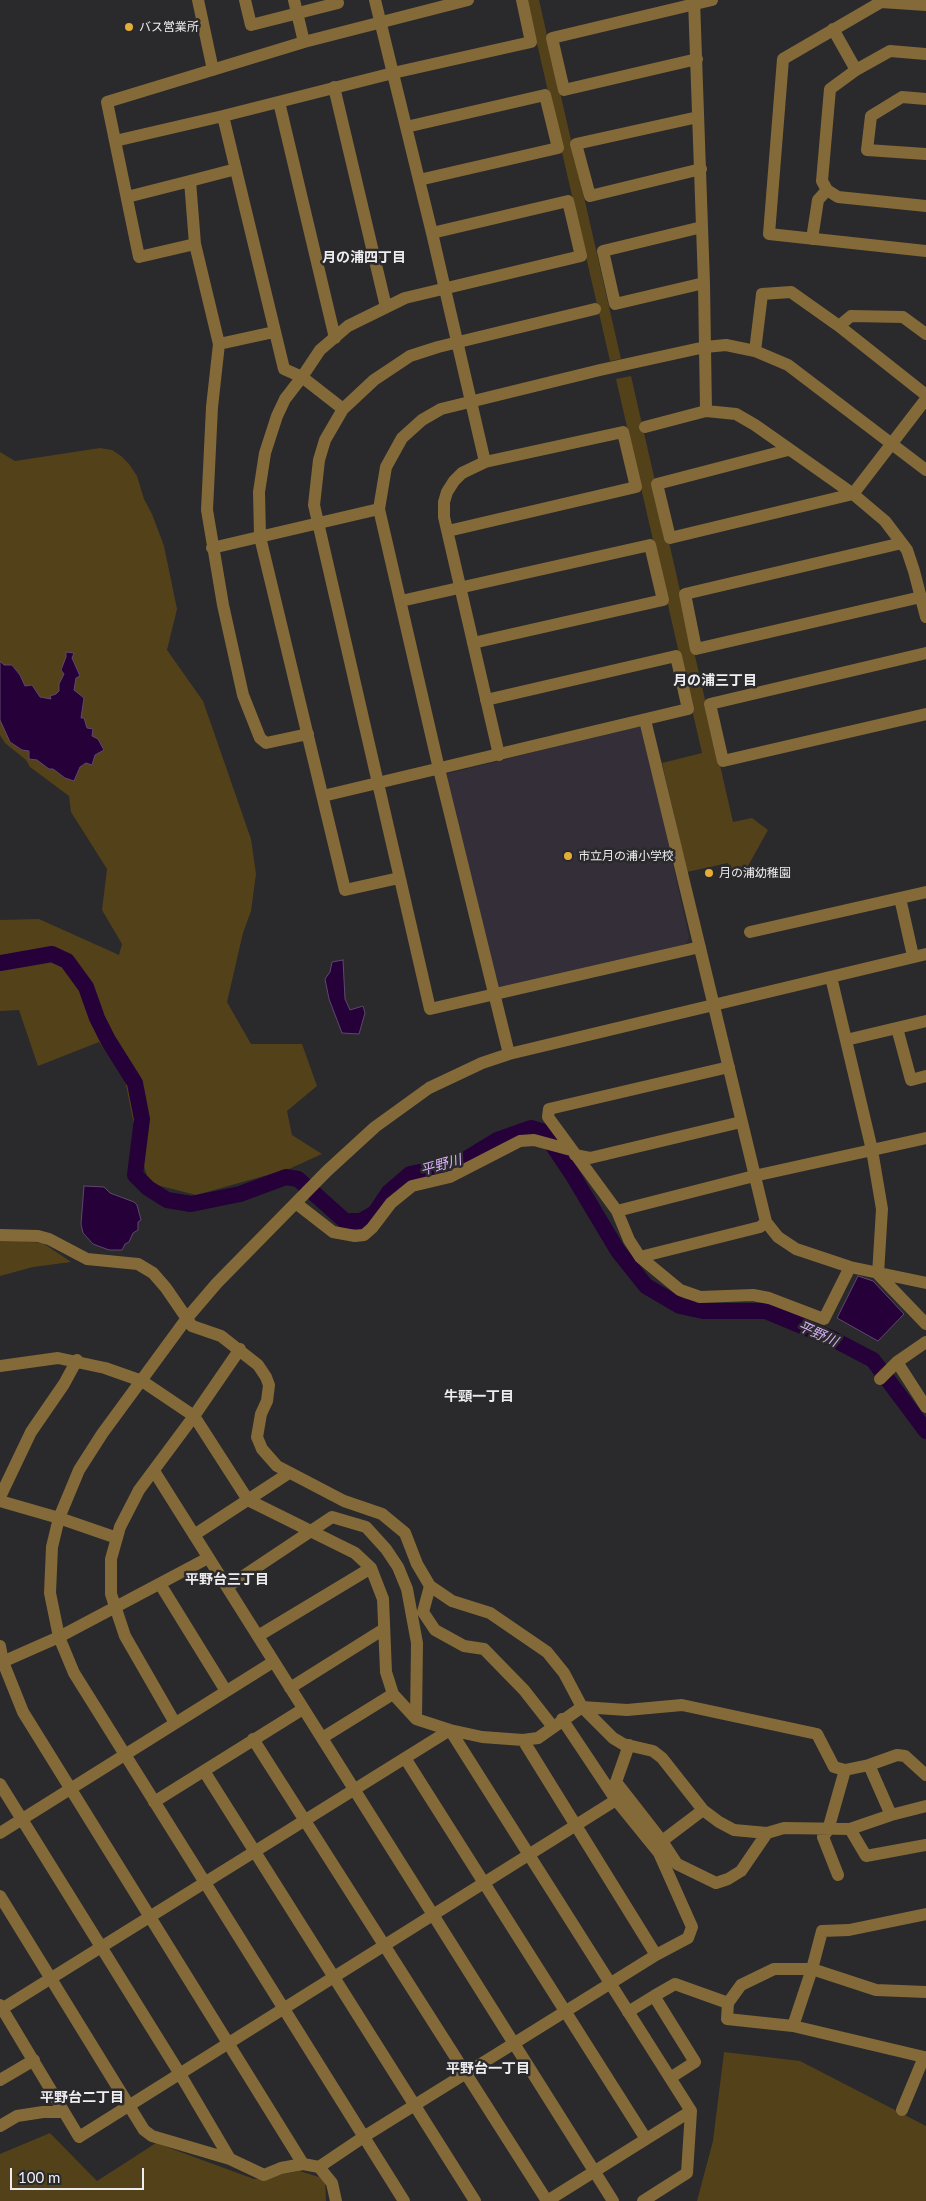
<!DOCTYPE html>
<meta charset="utf-8">
<style>
body{margin:0}
#map{position:relative;width:926px;height:2201px;overflow:hidden;background:#2a292c;font-family:Lato,sans-serif}
canvas{display:block}
.scale{position:absolute;left:10px;top:2168px;width:134px;height:22px;box-sizing:border-box;border:2px solid #edecee;border-top:0;padding-left:6px;font-size:15px;line-height:18px;white-space:nowrap;color:#edecee;-webkit-text-stroke:4px #2a292c;paint-order:stroke}
</style>
<div id="map">
<canvas width="926" height="2201"></canvas>
<div class="scale">100 m</div>
</div>
<script>
const ctx = document.querySelector('canvas').getContext('2d');
ctx.lineJoin = 'round';
function fillPath(path, color) { ctx.fillStyle = color; ctx.fill(path, 'evenodd'); }
const toPath = rows => new Path2D(rows.map(r => 'M' + r).join(''));
function strokePath(path, color, width, dash) { ctx.strokeStyle = color; ctx.lineWidth = width; ctx.lineCap = dash ? 'butt' : 'round'; ctx.setLineDash(dash || []); ctx.stroke(path); }
function label(font, color, halo, rows, align = 'center') {
  ctx.font = font + ' Lato,"Noto Sans JP",sans-serif'; ctx.lineWidth = 5; ctx.setLineDash([]); ctx.textBaseline = 'middle'; ctx.strokeStyle = halo; ctx.fillStyle = color; for (const [text, x, y, turn = 0] of rows) {
    ctx.save(); ctx.translate(x, y); ctx.rotate((+turn || 0) * Math.PI / 180); ctx.textAlign = isNaN(turn) ? turn : align; if (halo) ctx.strokeText(text, 0, 0); ctx.fillText(text, 0, 0); ctx.restore();
  }
}
const built = toPath([
 [639,726,643,728,689,937,686,944,500,990,494,987,446,774]
]);
const green = toPath([
 [527,0,539,0,621,359,610,361],
 [631,376,733,822,752,818,768,830,743,875,731,878,728,863,687,872,662,763,702,753,616,379],
 [100,448,112,450,121,456,129,464,137,476,144,499,152,514,164,546,177,609,167,650,203,701,251,839,256,874,251,911,243,933,227,1002,251,1044,302,1044,317,1086,287,1111,292,1135,322,1154,289,1169,196,1195,149,1183,138,1145,124,1075,99,1042,38,1066,19,1010,0,1011,0,920,39,919,119,955,122,944,102,910,107,869,71,812,69,796,30,767,26,760,5,743,0,735,0,716,35,754,63,685,55,702,39,701,0,668,0,452,15,461],
 [0,1239,43,1243,71,1262,33,1267,0,1276],
 [724,2052,800,2061,926,2126,926,2201,697,2201,713,2141],
 [50,2133,97,2181,156,2143,254,2179,300,2171,325,2179,326,2201,0,2201,0,2154]
]);
const water = toPath([
 [66,652,74,653,72,658,80,676,76,678,74,690,84,698,81,718,84,718,87,728,93,729,92,736,98,739,104,750,95,755,92,765,86,763,80,767,74,781,65,778,53,769,49,769,37,760,29,759,29,751,22,750,10,742,0,720,0,661,4,665,12,665,20,675,25,686,32,685,40,697,51,699,50,696,56,694,59,691,59,684,64,674,61,670,66,657,66,652],
 [343,960,345,999,350,1010,363,1006,365,1013,359,1034,342,1033,329,999,325,979,330,972,332,962,343,960],
 [84,1186,104,1187,110,1193,134,1202,137,1205,141,1220,138,1222,138,1230,133,1233,129,1242,125,1244,122,1250,109,1250,93,1244,83,1233,81,1224,84,1186],
 [858,1276,873,1281,904,1314,878,1341,837,1318,858,1276]
]);
const river = toPath([
 [0,963,52,954,67,961,86,987,97,1018,108,1040,135,1083,142,1119,135,1175,148,1188,167,1200,191,1204,240,1194,286,1177,298,1179,345,1221,361,1221,375,1213,389,1192,410,1174,458,1164,497,1140,531,1128,544,1132,572,1174,618,1251,646,1286,680,1306,703,1311,766,1311,833,1339,873,1360,926,1431]
]);
const minor = toPath([
 [198,0,213,70],
 [245,0,251,25,338,3,337,0],
 [294,0,304,42],
 [375,0,432,233,485,462],
 [694,0,704,283,706,411],
 [926,5,881,2,783,59,769,234,926,251],
 [833,29,856,70],
 [926,54,890,51,856,70,830,89,822,181,827,190,838,197,926,206],
 [697,59,564,90,552,38,712,0],
 [334,87,386,307],
 [926,99,902,97,871,116,867,150,926,154],
 [279,102,335,338],
 [698,117,576,144,590,196,701,169],
 [406,127,545,95,558,148,419,180],
 [115,141,223,116],
 [236,169,190,181,195,244,219,344,212,407,207,510,223,605,243,695,260,738,266,743,308,734],
 [127,197,190,181],
 [702,227,603,251,615,304,704,283],
 [812,239,818,200,827,190],
 [195,244,139,257,107,102,304,42,468,0],
 [595,309,438,347,410,356,374,380,343,409,325,440,319,460,314,505,430,1009,700,947],
 [839,326,851,316,903,317,926,334],
 [219,344,274,332],
 [755,351,762,294,791,292,839,326,926,395],
 [343,409,302,377,284,369,223,116,393,73,531,42,522,0],
 [645,427,706,411,736,414,755,425,853,494,885,521,907,550,914,571,926,617],
 [788,450,657,484,670,538,853,494,926,399],
 [448,531,636,487,623,432,485,462,462,473,454,481,447,492,444,502,444,517,499,755],
 [902,543,685,594,696,649,921,597],
 [212,548,379,509],
 [401,601,650,545,663,600,473,643],
 [926,653,710,704,723,761,926,714],
 [645,720,766,1222,778,1237,796,1249,850,1267,926,1283],
 [323,796,688,709,676,656,486,700],
 [399,878,345,890,260,537,259,492,265,453,277,416,285,399,302,377,320,350,348,326,405,298,581,256,568,201,432,233],
 [900,898,913,956],
 [750,932,926,892],
 [831,977,872,1150,882,1209,878,1274,926,1324],
 [897,1028,911,1080,926,1076],
 [846,1040,926,1021],
 [509,1054,439,769,379,509,386,467,402,438,422,420,441,409,600,370,705,347,726,345,755,351,788,365,926,470],
 [729,1067,549,1109,548,1117,617,1211,629,1240,640,1257,680,1290,700,1297,753,1295,769,1298,824,1319,850,1267],
 [575,1155,590,1158,741,1122],
 [297,1204,333,1232,355,1236,364,1235,372,1228,391,1203,412,1186,450,1177,520,1141,534,1140,571,1150],
 [617,1211,754,1176,926,1138],
 [0,1235,38,1236,49,1239,87,1259,138,1264,153,1273,166,1288,192,1326,221,1336,258,1365,266,1377,269,1385,267,1401,261,1414,257,1437,262,1449,277,1466,344,1501,382,1514,405,1533,417,1564,430,1586,452,1601,490,1613,547,1652,564,1673,582,1707,613,1738,623,1744,653,1751,662,1758,703,1810,719,1822,734,1830,767,1833,784,1828,850,1829,891,1815],
 [640,1257,760,1227,766,1222],
 [897,1362,926,1407],
 [0,1366,58,1358,105,1368,142,1381,194,1416,248,1500,355,1553,371,1568,383,1599,386,1672,393,1694,416,1719,450,1730,482,1737,523,1740,538,1738,582,1707,627,1710,682,1705,817,1734,834,1767,845,1770,869,1765,891,1815,926,1806],
 [880,1379,897,1362,926,1342],
 [154,1471,613,2201],
 [0,1497,31,1432,64,1384,77,1360],
 [0,1501,59,1518,117,1538],
 [194,1535,289,1473],
 [160,1584,226,1691],
 [430,1586,423,1612,435,1630,464,1646,484,1649,524,1690,553,1727],
 [227,1587,332,1517,366,1527,386,1549,398,1567,407,1589,417,1643,416,1719],
 [258,1636,371,1568],
 [0,1646,3,1662,23,1712,303,2164],
 [0,1663,59,1637,208,1558],
 [290,1688,384,1629],
 [175,1723,125,1636,111,1594,111,1559,120,1527,139,1490,194,1416,240,1349],
 [322,1738,393,1694],
 [253,1739,547,2201],
 [523,1740,656,1955],
 [629,1745,616,1782,662,1841,677,1864,716,1883,728,1879,741,1871,767,1833],
 [405,1758,646,2139],
 [869,1765,897,1755,905,1756,926,1775],
 [204,1771,475,2201],
 [0,1784,180,2074,230,2159],
 [154,1802,303,1709],
 [850,1829,866,1856,926,1845],
 [0,1833,273,1662],
 [662,1841,703,1810],
 [838,1875,823,1837,828,1830,845,1770],
 [0,1896,144,2130,152,2136,230,2159,264,2175,281,2168,303,2164,319,2167,332,2183,336,2201],
 [728,2003,741,1985,774,1969,812,1969,876,1990,926,1992],
 [0,2005,79,2137,616,1800],
 [0,2010,450,1730,691,2111,687,2173,643,2201],
 [628,2012,654,1996],
 [793,2026,812,1969,822,1931,849,1930,926,1914],
 [670,2078,695,2062,654,1996,675,1984,728,2003,727,2019,793,2026,924,2057,902,2110],
 [0,2080,34,2060],
 [0,2126,17,2116,43,2112,63,2112],
 [319,2167,365,2136,656,1955,688,1938,692,1927,659,1853,616,1800,562,1719],
 [404,2201,74,1673,59,1637,50,1593,52,1547,59,1518,79,1470,102,1434,187,1318,217,1283,327,1171,375,1127,429,1088,482,1063,509,1054,926,954],
 [547,2201,691,2111]
]);
const markers = [
 [129,27,5,"#e3ae35"],
 [568,856,5,"#e3ae35"],
 [709,873,5,"#e3ae35"]
];
const poiNames = [
 ["バス営業所",139,27],
 ["市立月の浦小学校",578,856],
 ["月の浦幼稚園",719,873]
];
const neighbourhoodNames = [
 ["月の浦四丁目",364,257],
 ["月の浦三丁目",715,680],
 ["牛頸一丁目",479,1396],
 ["平野台三丁目",227,1579],
 ["平野台一丁目",488,2068],
 ["平野台二丁目",82,2097]
];
const waterNames = [
 ["平野川",441,1165,-16],
 ["平野川",818,1334,24]
];
fillPath(built, '#332e37');
fillPath(green, '#534119');
fillPath(water, '#250039');
strokePath(water, '#61476f', 1);
strokePath(river, '#250039', 16);
strokePath(minor, '#836a38', 12);
for (const [x, y, r, color] of markers) { const dot = new Path2D(); dot.arc(x, y, r, 0, 2 * Math.PI); ctx.fillStyle = color; ctx.fill(dot); strokePath(dot, '#2a292c', 2); }
label('12px', '#edecee', '#2a292c', poiNames, 'left');
label('bold 14px', '#edecee', '#2a292c', neighbourhoodNames);
label('italic 14px', '#d7aff7', '#2a292c', waterNames);
</script>
